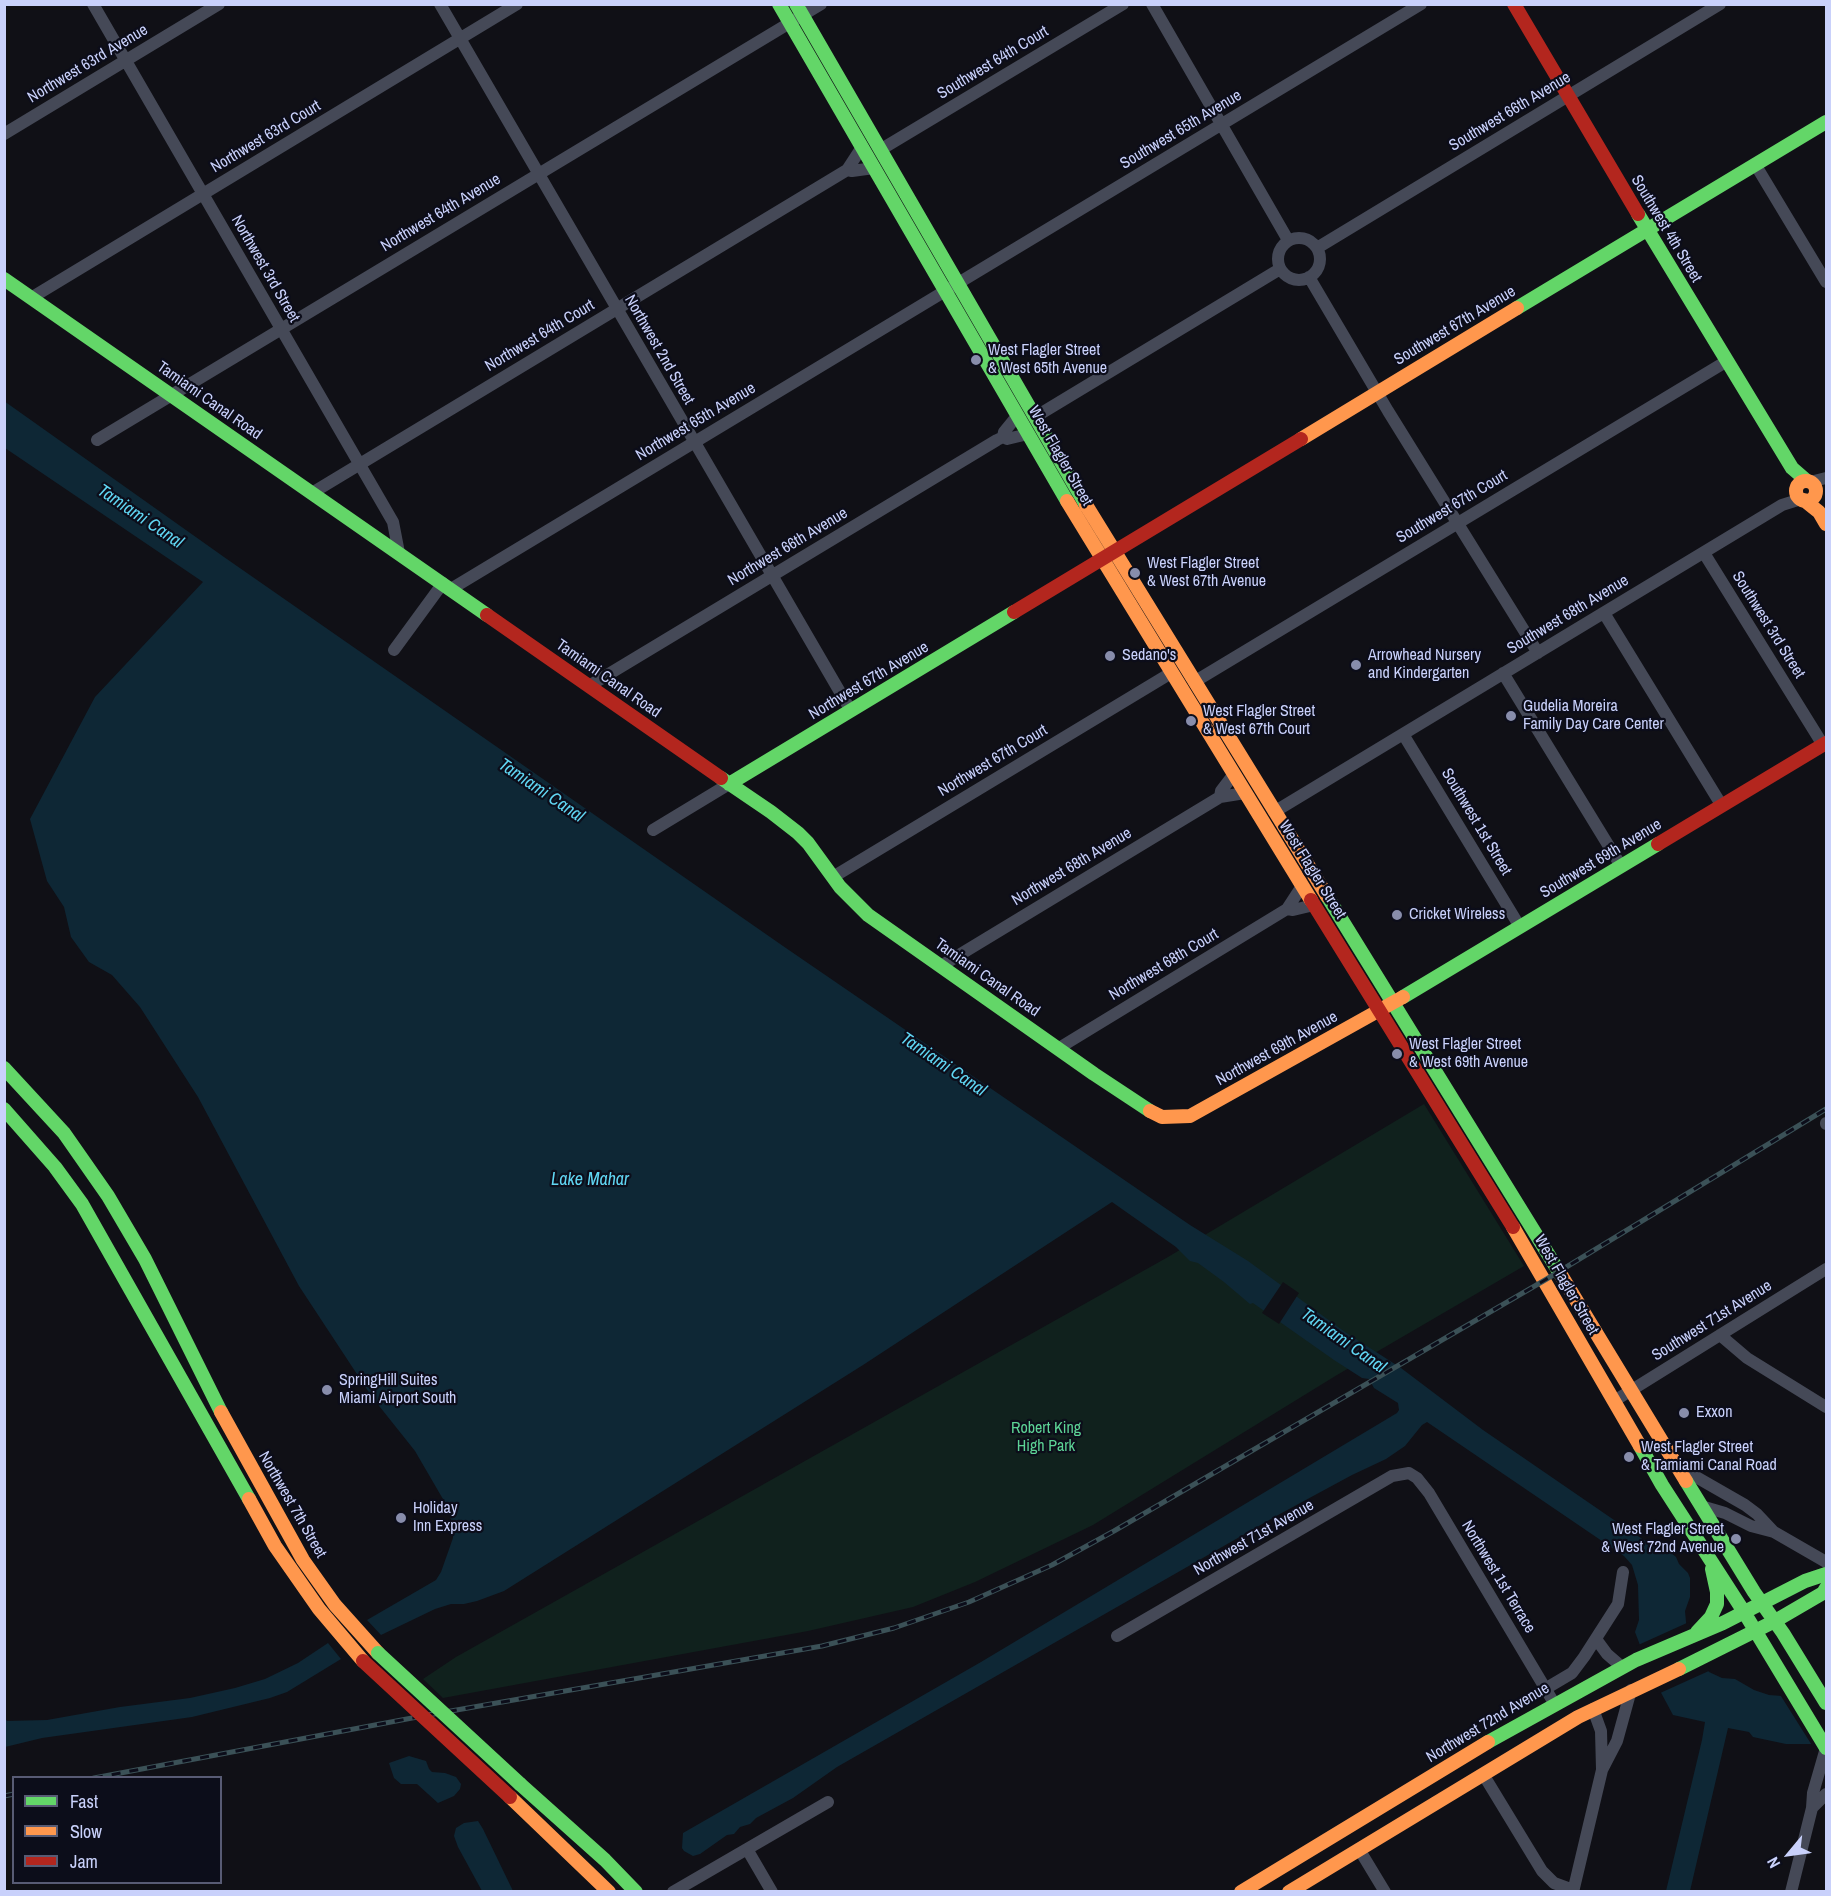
<!DOCTYPE html>
<style>
body{margin:0}
#map{position:relative;width:1831px;height:1896px;overflow:hidden;background:#101016;font-family:"Archivo Narrow",sans-serif}
canvas{display:block}
.frame{position:absolute;inset:0;border:6px solid #c9d1fb;pointer-events:none}
.legend{position:absolute;left:12px;top:1776px;width:210px;height:108px;box-sizing:border-box;background:#0c0d1a;border:2px solid #585b74;margin:0;padding:8px 10px;list-style:none;font-size:18px;color:#c9d1fb}
.legend li{display:flex;align-items:center;gap:12px;height:30px}
.legend b{width:30px;border:2px solid #585b74}
.north{position:absolute;left:1759px;top:1824px;width:60px;height:60px;-webkit-text-stroke:4px #0c0d1a;paint-order:stroke;rotate:241deg;font-size:16px;font-weight:700;line-height:24px;text-align:center;color:#c9d1fb}
.north::after{content:'';display:block;margin:auto;width:21px;height:27px;background:#c9d1fb;clip-path:polygon(50% 0,100% 100%,50% 72%,0 100%)}
</style>
<div id="map">
<canvas width="1831" height="1896"></canvas>
<div class="frame"></div>
<ul class="legend">
<li><b style="height:8px;background:#63d668"></b>Fast</li>
<li><b style="height:8px;background:#ff974d"></b>Slow</li>
<li><b style="height:8px;background:#b3261e"></b>Jam</li>
</ul>
<div class="north">N</div>
</div>
<script>
const ctx = document.querySelector('canvas').getContext('2d');
ctx.lineJoin = 'round';
function fillPath(path, color) { ctx.fillStyle = color; ctx.fill(path, 'evenodd'); }
const toPath = rows => new Path2D(rows.map(r => 'M' + r).join(''));
function strokePath(path, color, width, dash) { ctx.strokeStyle = color; ctx.lineWidth = width; ctx.lineCap = dash ? 'butt' : 'round'; ctx.setLineDash(dash || []); ctx.stroke(path); }
function label(font, color, halo, rows, align = 'center') {
  ctx.font = font + ' "Archivo Narrow",sans-serif'; ctx.lineWidth = 4.5; ctx.setLineDash([]); ctx.textBaseline = 'middle'; ctx.strokeStyle = halo; ctx.fillStyle = color; for (const [text, x, y, turn = 0] of rows) {
    ctx.save(); ctx.translate(x, y); ctx.rotate((+turn || 0) * Math.PI / 180); ctx.textAlign = isNaN(turn) ? turn : align; if (halo) ctx.strokeText(text, 0, 0); ctx.fillText(text, 0, 0); ctx.restore();
  }
}
const green = toPath([
 [1424,1104,1524,1266,1337,1375,1093,1525,975,1582,913,1607,808,1631,443,1698,423,1679,456,1657,1168,1257]
]);
const water = toPath([
 [4,401,224,557,783,946,1190,1225,1248,1261,1345,1332,1401,1368,1483,1430,1633,1533,1666,1554,1670,1552,1676,1557,1679,1564,1688,1573,1690,1578,1690,1597,1685,1611,1686,1622,1695,1653,1709,1672,1722,1678,1735,1679,1754,1690,1769,1695,1782,1696,1812,1744,1786,1744,1753,1737,1749,1732,1728,1728,1690,1891,1666,1891,1702,1740,1705,1722,1673,1715,1651,1674,1635,1632,1639,1620,1638,1585,1632,1565,1624,1556,1427,1422,1422,1425,1405,1446,1386,1459,1352,1475,1278,1515,837,1767,793,1798,756,1818,750,1824,740,1827,734,1834,727,1835,700,1854,693,1856,684,1851,682,1848,683,1833,981,1662,1397,1413,1399,1410,1398,1403,1374,1388,1369,1379,1362,1378,1334,1360,1253,1303,1250,1304,1224,1282,1198,1263,1190,1261,1176,1247,1112,1202,863,1365,504,1591,477,1601,464,1604,451,1604,435,1609,381,1635,367,1620,436,1580,441,1572,453,1538,453,1527,447,1506,415,1451,372,1397,299,1286,198,1097,140,1007,112,975,89,962,71,937,64,907,47,881,30,819,95,697,203,582,5,448],
 [328,1643,341,1659,287,1692,270,1698,192,1717,42,1738,5,1747,5,1718,7,1721,47,1720,120,1707,190,1698,235,1688,265,1679,298,1663],
 [409,1756,426,1761,429,1769,432,1772,445,1773,456,1777,461,1784,460,1789,454,1796,438,1803,417,1784,401,1784,394,1778,389,1763],
 [478,1821,483,1829,513,1891,482,1891,458,1847,454,1836,456,1828,464,1823]
]);
const pier = toPath([
 [1283,1282,1299,1293,1279,1324,1262,1313],
 [1689,1622,1697,1651,1711,1670,1658,1694,1636,1646],
 [1826,1692,1826,1746,1813,1747,1779,1693]
]);
const street = toPath([
 [93,4,393,522,399,553],
 [440,4,851,711],
 [1152,4,1288,240],
 [4,134,219,4],
 [880,150,1123,4],
 [1755,164,1826,282],
 [847,170,852,171,874,168],
 '1278 259a21 21 0 1 1 42 0a21 21 0 1 1-42 0Z',
 [1317,248,1720,4],
 [1309,277,1388,411,1538,653],
 [31,298,517,4],
 [1035,417,1280,269],
 [1003,437,1004,432,1017,416],
 [97,440,821,4],
 [1810,482,1826,478],
 [312,493,847,170,862,147],
 [1704,553,1823,745],
 [451,589,1421,4],
 [1604,613,1722,806],
 [394,650,443,583],
 [1503,673,1621,866],
 [1194,682,1727,361],
 [589,686,997,440,1003,437,1007,439,1028,434],
 [1403,734,1520,927],
 [1220,797,1221,791,1234,774],
 [1274,812,1782,505,1801,499],
 [653,830,729,784],
 [833,877,1171,673],
 [1287,909,1302,886],
 [941,966,1220,797,1245,793],
 [1059,1048,1287,909,1293,910,1314,905],
 [1826,1123,1826,1124],
 [1720,1335,1747,1358,1826,1407],
 [1614,1401,1826,1269],
 [1677,1466,1745,1505,1757,1514,1773,1531],
 [1701,1506,1725,1513,1751,1526,1774,1532,1826,1562],
 [1117,1636,1392,1476,1409,1473,1417,1478,1429,1493,1554,1703],
 [1596,1639,1607,1654,1622,1667],
 [1545,1689,1572,1673,1584,1657,1618,1604,1623,1572],
 [1593,1709,1601,1731,1602,1769],
 [1483,1774,1542,1871,1554,1883,1573,1890],
 [1812,1808,1826,1794],
 [747,1849,772,1892],
 [1359,1849,1385,1892],
 [673,1892,828,1802],
 [1573,1892,1602,1770,1617,1741,1631,1690],
 [1791,1892,1812,1808,1813,1793,1826,1748]
]);
const fast = toPath([
 [779,4,1067,501],
 [796,4,1086,505],
 [1638,214,1792,468,1807,481],
 [4,279,487,615],
 [1517,308,1826,122],
 [721,778,771,812,798,833,808,843,840,887,868,915,1094,1074,1150,1111],
 [729,784,1014,612],
 [1327,896,1561,1275],
 [1403,997,1658,844],
 [4,1068,64,1133,108,1196,145,1259,221,1412],
 [4,1109,55,1167,82,1204,249,1499],
 [1640,1446,1662,1485,1744,1612,1826,1748],
 [1686,1481,1754,1592,1783,1633,1826,1703],
 [1697,1632,1711,1617,1717,1604,1717,1592,1712,1569],
 [1679,1669,1775,1621,1823,1593,1826,1588],
 [1488,1742,1636,1660,1723,1623,1805,1581,1826,1574],
 [520,1784,605,1860,636,1892]
]);
const slow = toPath([
 [1301,439,1517,308],
 '1796 491a10 10 0 1 1 20 0a10 10 0 1 1-20 0Z',
 [1804,500,1819,512,1826,524],
 [1067,501,1311,900],
 [1086,505,1327,896],
 [1150,1111,1162,1117,1190,1116,1403,997],
 [1513,1227,1640,1446],
 [1561,1275,1686,1481],
 [221,1412,303,1560,335,1605,378,1653],
 [249,1499,275,1546,319,1609,363,1661],
 [510,1797,609,1892],
 [1241,1892,1488,1742],
 [1289,1892,1578,1717,1679,1669]
]);
const jam = toPath([
 [1514,4,1638,214],
 [1014,612,1301,439],
 [487,615,721,778],
 [1658,844,1826,743],
 [1311,900,1513,1227]
]);
const rail = toPath([
 [94,1778,428,1715,822,1646,894,1628,969,1602,1052,1565,1114,1531,1545,1280,1826,1109],
 [4,1796,14,1794]
]);
const fastBridge = toPath([
 [378,1653,520,1784]
]);
const jamBridge = toPath([
 [363,1661,510,1797]
]);
const markers = [
 [976,360,6,"#888dab"],
 [1135,573,6,"#888dab"],
 [1110,656,6,"#888dab"],
 [1356,665,6,"#888dab"],
 [1511,716,6,"#888dab"],
 [1191,721,6,"#888dab"],
 [1397,915,6,"#888dab"],
 [1397,1054,6,"#888dab"],
 [327,1390,6,"#888dab"],
 [1684,1413,6,"#888dab"],
 [1629,1457,6,"#888dab"],
 [401,1518,6,"#888dab"],
 [1736,1539,6,"#888dab"]
];
const streetNames = [
 ["Southwest 64th Court",993,63,-31],
 ["Northwest 63rd Avenue",88,64,-31],
 ["Southwest 66th Avenue",1510,112,-31],
 ["Southwest 65th Avenue",1181,130,-31],
 ["Northwest 63rd Court",266,137,-31],
 ["Northwest 64th Avenue",441,213,-31],
 ["Southwest 4th Street",1666,229,59],
 ["Northwest 3rd Street",265,269,60],
 ["Southwest 67th Avenue",1455,326,-31],
 ["Northwest 64th Court",540,336,-31],
 ["Northwest 2nd Street",659,350,60],
 ["Tamiami Canal Road",209,401,35],
 ["Northwest 65th Avenue",696,422,-31],
 ["West Flagler Street",1060,456,60],
 ["Southwest 67th Court",1452,507,-31],
 ["Northwest 66th Avenue",788,547,-31],
 ["Southwest 68th Avenue",1568,615,-31],
 ["Southwest 3rd Street",1768,625,58],
 ["Tamiami Canal Road",608,679,35],
 ["Northwest 67th Avenue",869,681,-31],
 ["Northwest 67th Court",993,761,-31],
 ["Southwest 1st Street",1476,822,59],
 ["Southwest 69th Avenue",1601,859,-31],
 ["Northwest 68th Avenue",1072,867,-31],
 ["West Flagler Street",1312,870,58],
 ["Northwest 68th Court",1164,965,-31],
 ["Tamiami Canal Road",987,978,35],
 ["Northwest 69th Avenue",1277,1049,-29],
 ["West Flagler Street",1566,1285,60],
 ["Southwest 71st Avenue",1712,1321,-32],
 ["Northwest 7th Street",292,1505,60],
 ["Northwest 71st Avenue",1254,1538,-30],
 ["Northwest 1st Terrace",1498,1577,59],
 ["Northwest 72nd Avenue",1488,1723,-31]
];
const poiNames = [
 ["West Flagler Street",988,351],
 ["& West 65th Avenue",988,369],
 ["West Flagler Street",1147,564],
 ["& West 67th Avenue",1147,582],
 ["Sedano's",1122,656],
 ["Arrowhead Nursery",1368,656],
 ["and Kindergarten",1368,674],
 ["Gudelia Moreira",1523,707],
 ["Family Day Care Center",1523,725],
 ["West Flagler Street",1203,712],
 ["& West 67th Court",1203,730],
 ["Cricket Wireless",1409,915],
 ["West Flagler Street",1409,1045],
 ["& West 69th Avenue",1409,1063],
 ["SpringHill Suites",339,1381],
 ["Miami Airport South",339,1399],
 ["Exxon",1696,1413],
 ["West Flagler Street",1641,1448],
 ["& Tamiami Canal Road",1641,1466],
 ["Holiday",413,1509],
 ["Inn Express",413,1527],
 ["West Flagler Street",1724,1530,"right"],
 ["& West 72nd Avenue",1724,1548,"right"]
];
const parkNames = [
 ["Robert King",1046,1429],
 ["High Park",1046,1447]
];
const waterNames = [
 ["Tamiami Canal",140,517,34],
 ["Tamiami Canal",541,791,34],
 ["Tamiami Canal",943,1065,34],
 ["Lake Mahar",590,1180],
 ["Tamiami Canal",1343,1341,35]
];
fillPath(green, '#10211d');
fillPath(water, '#0e2735');
fillPath(pier, '#101016');
strokePath(street, '#454957', 12);
strokePath(fast, '#63d668', 14);
strokePath(slow, '#ff974d', 14);
strokePath(jam, '#b3261e', 14);
strokePath(rail, '#3b5157', 5);
strokePath(rail, '#0c0d1a', 3, [9]);
strokePath(fastBridge, '#63d668', 14);
strokePath(jamBridge, '#b3261e', 14);
for (const [x, y, r, color] of markers) { const dot = new Path2D(); dot.arc(x, y, r, 0, 2 * Math.PI); ctx.fillStyle = color; ctx.fill(dot); strokePath(dot, '#0c0d1a', 2); }
label('16px', '#c9d1fb', '#0c0d1a', streetNames);
label('16px', '#c9d1fb', '#0c0d1a', poiNames, 'left');
label('16px', '#5dd496', '#0c0d1a', parkNames);
label('italic 18px', '#60d6f3', '#0c0d1a', waterNames);
</script>
